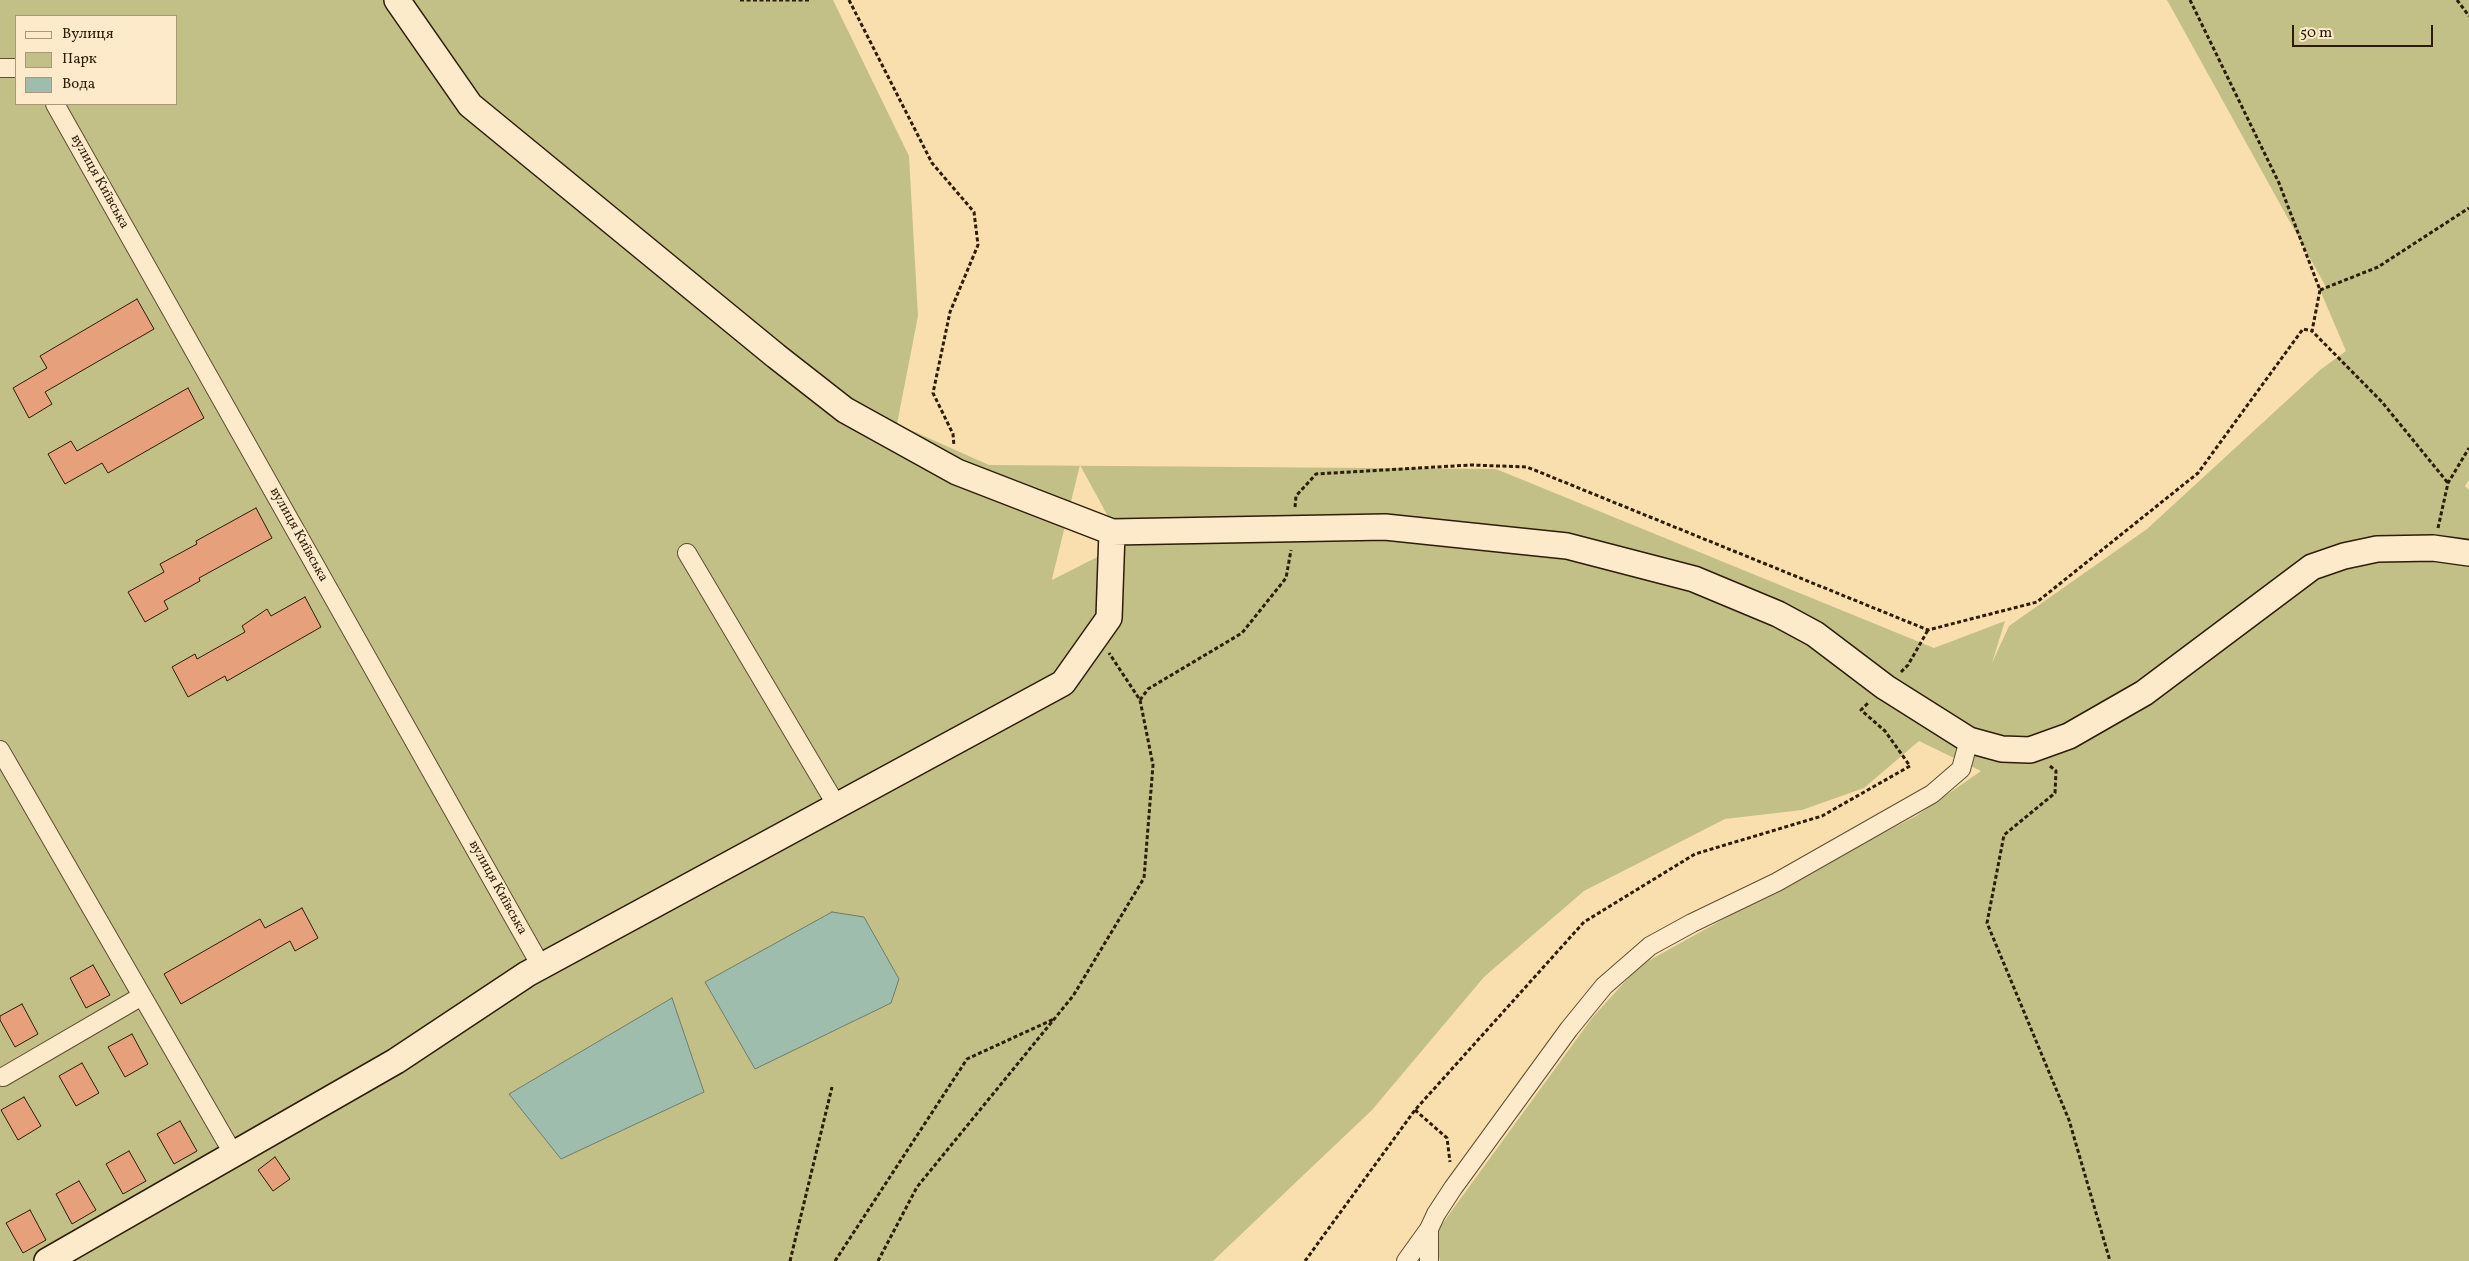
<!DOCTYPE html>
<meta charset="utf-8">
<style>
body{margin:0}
#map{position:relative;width:2469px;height:1261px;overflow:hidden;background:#fadfae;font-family:Vollkorn,serif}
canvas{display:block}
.legend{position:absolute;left:15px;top:15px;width:162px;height:90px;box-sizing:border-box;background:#fceaca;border:1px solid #a9987c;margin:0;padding:6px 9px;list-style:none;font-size:15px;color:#2d1c08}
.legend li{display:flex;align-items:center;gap:10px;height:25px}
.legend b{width:25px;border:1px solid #a9987c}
.scale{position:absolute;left:2292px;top:25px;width:141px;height:22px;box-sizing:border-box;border:2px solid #2d1c08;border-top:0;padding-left:6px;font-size:15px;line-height:18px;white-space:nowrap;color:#2d1c08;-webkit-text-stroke:4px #fceaca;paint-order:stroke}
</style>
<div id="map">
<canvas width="2469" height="1261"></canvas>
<ul class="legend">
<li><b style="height:6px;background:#fceaca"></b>Вулиця</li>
<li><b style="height:14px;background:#c2c087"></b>Парк</li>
<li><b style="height:14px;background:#9ebdac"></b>Вода</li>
</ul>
<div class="scale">50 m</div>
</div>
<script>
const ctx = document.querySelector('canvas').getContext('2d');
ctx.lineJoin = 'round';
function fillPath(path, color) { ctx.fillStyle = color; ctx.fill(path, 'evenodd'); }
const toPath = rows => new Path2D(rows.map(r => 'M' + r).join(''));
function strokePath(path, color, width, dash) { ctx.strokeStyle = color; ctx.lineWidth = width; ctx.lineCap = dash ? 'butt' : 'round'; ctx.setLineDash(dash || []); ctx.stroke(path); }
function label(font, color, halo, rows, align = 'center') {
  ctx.font = font + ' Vollkorn,serif'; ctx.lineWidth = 4.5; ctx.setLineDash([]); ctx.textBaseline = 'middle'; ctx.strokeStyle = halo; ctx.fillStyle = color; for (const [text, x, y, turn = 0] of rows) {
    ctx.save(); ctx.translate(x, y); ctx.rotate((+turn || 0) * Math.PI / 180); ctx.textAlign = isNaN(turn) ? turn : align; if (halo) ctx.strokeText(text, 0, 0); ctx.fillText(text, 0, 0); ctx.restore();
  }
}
const green = toPath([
 [0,0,833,0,909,156,918,316,897,424,989,465,1496,469,1934,648,2005,621,1992,663,2009,626,2147,529,2320,370,2346,351,2320,290,2326,287,2167,0,2469,0,2469,480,2465,486,2469,490,2469,1261,1440,1261,1434,1235,1592,1018,1639,966,1823,864,1916,816,1981,771,1919,741,1864,788,1802,810,1725,819,1584,891,1484,977,1372,1110,1213,1261,0,1261],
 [16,16,176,16,176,104,16,104],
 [1080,465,1123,544,1052,580,1052,579]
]);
const water = toPath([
 [832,912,864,917,899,979,891,1003,755,1069,705,982,832,912],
 [672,998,704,1092,561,1159,509,1094,672,998]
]);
const building = toPath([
 [137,299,154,329,45,392,52,404,29,418,13,388,47,368,40,356,137,299],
 [188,388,204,418,108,473,102,463,65,484,48,454,71,441,77,451,188,388],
 [256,508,272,538,199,578,200,581,164,601,168,609,145,622,128,592,164,572,160,564,197,544,196,541,256,508],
 [305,597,321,627,227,681,225,676,188,697,172,667,195,654,197,659,245,632,242,626,267,609,271,616,305,597],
 [302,908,318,938,295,951,290,941,181,1004,164,974,260,919,265,928,302,908],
 [93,965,110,995,86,1008,70,978,93,965],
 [22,1004,38,1034,15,1047,0,1020,0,1016,22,1004],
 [132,1034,148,1064,125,1077,108,1047,132,1034],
 [82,1063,99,1093,76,1106,59,1076,82,1063],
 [24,1097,41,1126,18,1140,1,1110,24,1097],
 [180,1121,197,1151,174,1164,157,1134,180,1121],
 [129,1151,146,1181,123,1194,106,1164,129,1151],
 [275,1157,290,1179,273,1191,258,1170,275,1157],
 [79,1181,96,1210,72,1224,56,1194,79,1181],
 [30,1210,46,1240,23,1253,6,1223,30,1210]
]);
const path = toPath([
 [740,0,810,0],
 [849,0,932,163,974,212,978,245,950,312,933,393,953,434,954,446],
 [2190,0,2279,183,2320,290,2312,331,2382,402,2448,483],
 [2457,0,2469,16],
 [2320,290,2378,267,2469,208],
 [1295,507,1296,496,1316,474,1471,465,1527,467,1928,630,2037,602,2198,473,2303,329,2312,331],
 [2438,528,2448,483,2469,448],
 [1901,672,1908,665,1928,630],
 [1140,700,1148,689,1242,633,1286,578,1291,550],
 [2050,766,2056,771,2055,793,2004,835,1987,923,2069,1120,2110,1261],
 [1415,1110,1447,1138,1450,1162],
 [790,1261,832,1087],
 [835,1261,967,1059,1054,1019],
 [878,1261,917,1187,1073,996,1144,878,1153,765,1140,700,1109,653],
 [1305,1261,1415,1110,1584,922,1695,854,1822,816,1910,766,1885,731,1861,710,1869,702]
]);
const street = toPath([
 [0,68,16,68],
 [55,104,541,966],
 [687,553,837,806],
 [0,750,234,1155],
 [3,1077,142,996],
 [1406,1261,1429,1229,1436,1214,1453,1188,1569,1029,1604,986,1650,946,1692,923,1777,882,1932,794,1961,769,1969,740],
 [1429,1261,1429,1229]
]);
const secondary = toPath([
 [397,0,470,105,776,356,845,410,957,472,1112,532,1385,527,1567,546,1694,579,1778,614,1815,634,1885,687,1969,740,2002,749,2030,750,2069,736,2144,693,2312,567,2344,556,2377,549,2433,548,2469,553],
 [47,1261,396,1061,527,974,1063,683,1109,618,1112,532]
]);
const streetNames = [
 ["вулиця Київська",99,182,61],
 ["вулиця Київська",298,535,61],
 ["вулиця Київська",497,888,61]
];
fillPath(green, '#c2c087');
fillPath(water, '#9ebdac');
strokePath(water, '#717d6a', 1);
fillPath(building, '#e6a07c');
strokePath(building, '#2d1c08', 1);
strokePath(street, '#604d32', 20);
strokePath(secondary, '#2d1c08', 28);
strokePath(path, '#2d1c08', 3, [4, 2.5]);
strokePath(street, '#fceaca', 18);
strokePath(secondary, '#fceaca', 25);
label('14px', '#2d1c08', '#fceaca', streetNames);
</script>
